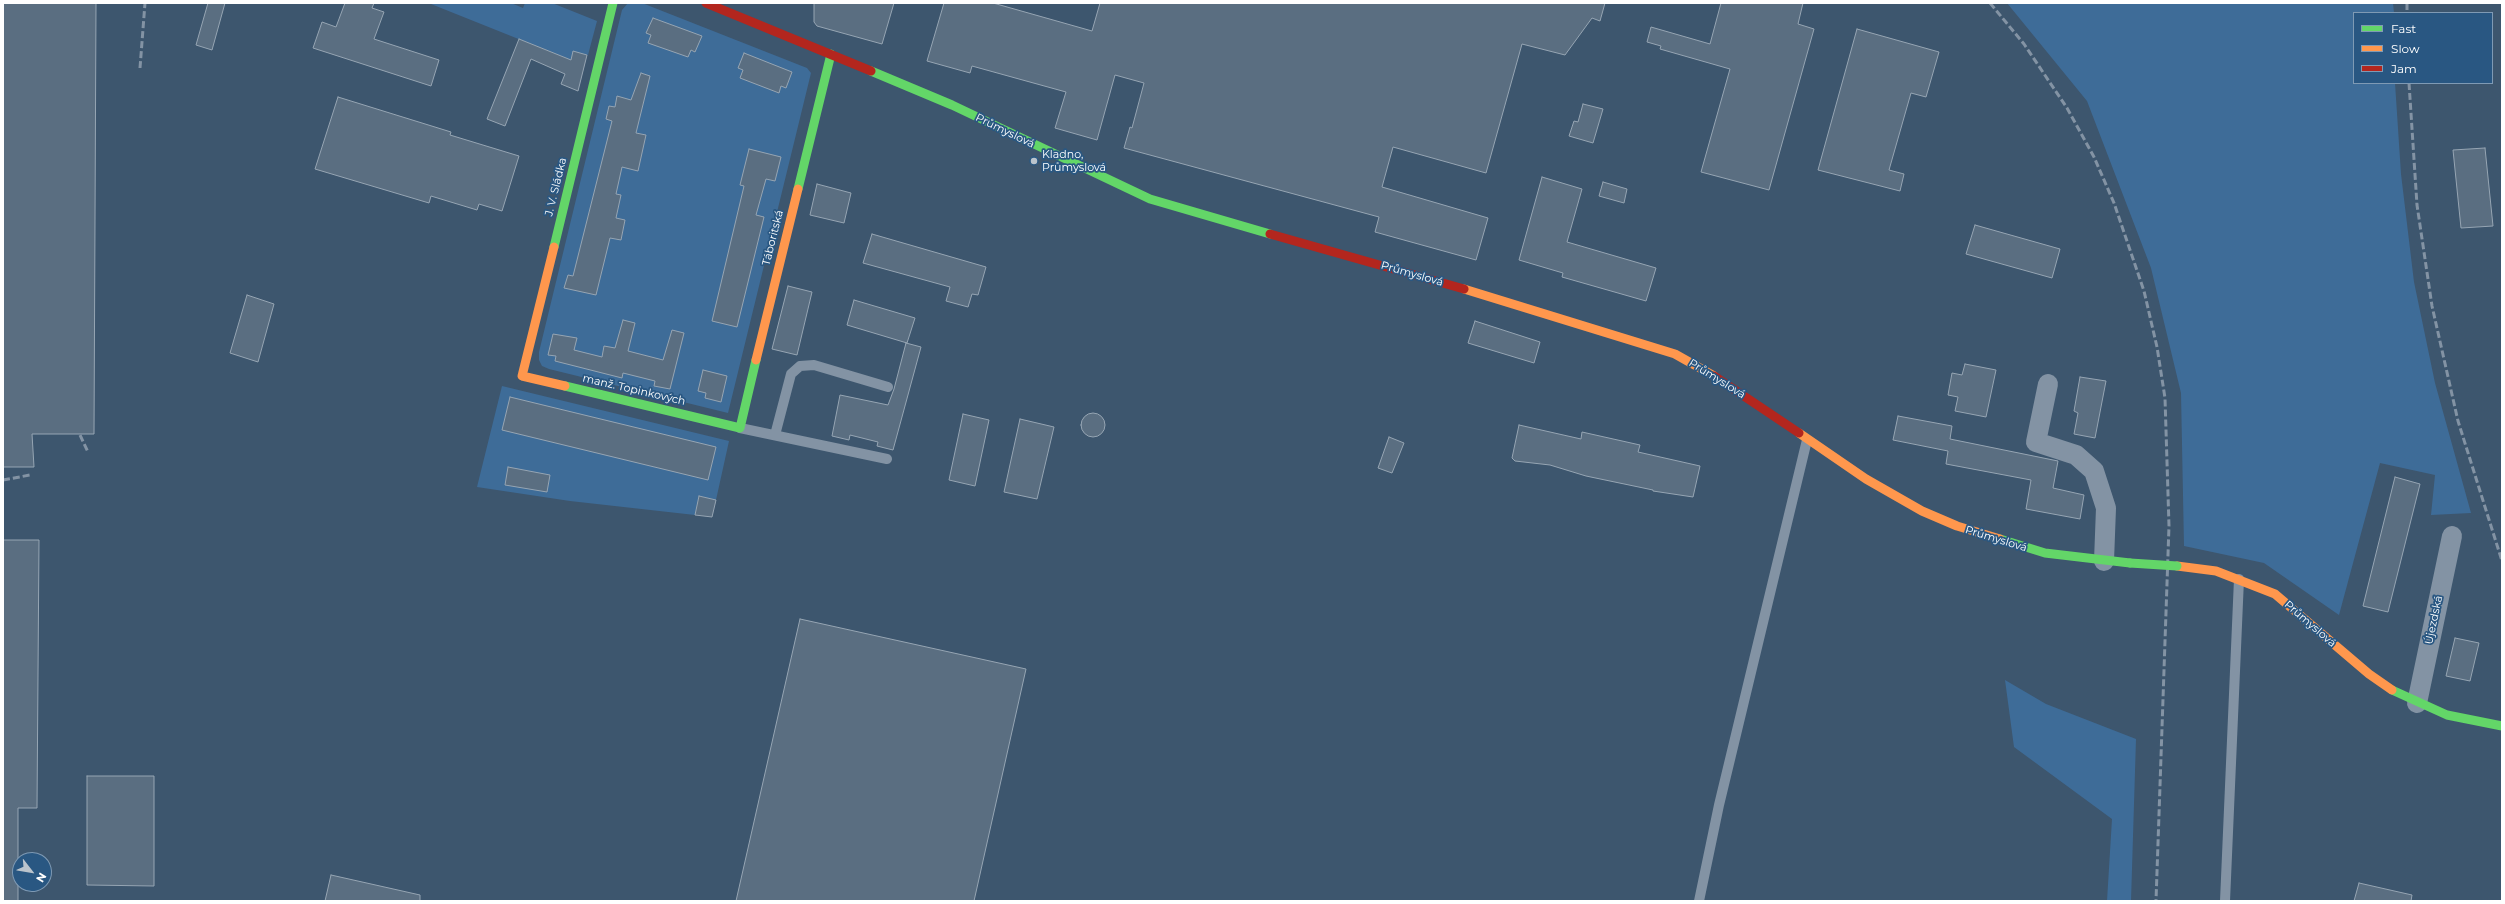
<!DOCTYPE html>
<meta charset="utf-8">
<style>
body{margin:0}
#map{position:relative;width:2505px;height:904px;overflow:hidden;background:#3d566e;font-family:Montserrat,sans-serif}
canvas{display:block}
.frame{position:absolute;inset:0;border:4px solid #fff;pointer-events:none}
.legend{position:absolute;left:2353px;top:12px;width:140px;height:72px;box-sizing:border-box;background:#295782;border:1px solid #7f9ab4;margin:0;padding:5px 7px;list-style:none;font-size:12px;color:#fff}
.legend li{display:flex;align-items:center;gap:8px;height:20px}
.legend b{width:20px;border:1px solid #7f9ab4}
.north{position:absolute;left:12px;top:852px;width:40px;height:40px;box-sizing:border-box;background:#295782;border:1px solid #7f9ab4;border-radius:50%;rotate:121deg;font-size:11px;font-weight:700;line-height:16px;text-align:center;color:#fff}
.north::after{content:'';display:block;margin:auto;width:14px;height:18px;background:#bbc4cc;clip-path:polygon(50% 0,100% 100%,50% 72%,0 100%)}
</style>
<div id="map">
<canvas width="2505" height="904"></canvas>
<div class="frame"></div>
<ul class="legend">
<li><b style="height:5px;background:#63d668"></b>Fast</li>
<li><b style="height:5px;background:#ff974d"></b>Slow</li>
<li><b style="height:5px;background:#b3261e"></b>Jam</li>
</ul>
<div class="north">N</div>
</div>
<script>
const ctx = document.querySelector('canvas').getContext('2d');
ctx.lineJoin = 'round';
function fillPath(path, color) { ctx.fillStyle = color; ctx.fill(path, 'evenodd'); }
const toPath = rows => new Path2D(rows.map(r => 'M' + r).join(''));
function strokePath(path, color, width, dash) { ctx.strokeStyle = color; ctx.lineWidth = width; ctx.lineCap = dash ? 'butt' : 'round'; ctx.setLineDash(dash || []); ctx.stroke(path); }
function label(font, color, halo, rows, align = 'center') {
  ctx.font = font + ' Montserrat,sans-serif'; ctx.lineWidth = 3.5; ctx.setLineDash([]); ctx.textBaseline = 'middle'; ctx.strokeStyle = halo; ctx.fillStyle = color; for (const [text, x, y, turn = 0] of rows) {
    ctx.save(); ctx.translate(x, y); ctx.rotate((+turn || 0) * Math.PI / 180); ctx.textAlign = isNaN(turn) ? turn : align; if (halo) ctx.strokeText(text, 0, 0); ctx.fillText(text, 0, 0); ctx.restore();
  }
}
const green = toPath([
 [511,3,523,8,525,3,552,3,597,21,588,55,573,52,571,60,431,4],
 [628,3,642,3,807,68,811,73,728,413,549,369,542,366,539,360,539,352,622,10],
 [2007,3,2393,3,2394,13,2354,13,2354,83,2395,83,2401,174,2414,282,2435,383,2471,513,2431,515,2435,475,2380,463,2339,615,2264,563,2184,546,2181,393,2151,268,2087,101],
 [502,386,729,441,716,500,699,496,695,515,570,501,477,487],
 [2005,680,2046,704,2136,739,2131,901,2107,901,2112,819,2014,747]
]);
const building = toPath([
 [3,3,96,3,94,434,32,434,34,467,3,467,3,3],
 [208,3,225,3,212,50,196,45,208,3],
 [345,3,374,3,372,8,384,12,374,39,439,60,431,86,313,48,322,22,336,27,345,3],
 [814,3,894,3,882,44,817,26,814,22,814,3],
 [944,3,993,3,1092,31,1100,3,1605,3,1600,21,1592,18,1565,55,1522,44,1486,173,1393,147,1382,187,1488,218,1476,260,1375,232,1379,217,1124,148,1130,127,1132,128,1144,83,1115,75,1097,140,1055,128,1066,92,972,66,970,73,927,61,944,3],
 [1721,3,1803,3,1798,24,1814,29,1769,190,1701,172,1730,69,1660,49,1661,46,1647,42,1651,27,1710,44,1721,3],
 [653,18,702,36,695,52,691,50,688,57,648,43,651,35,646,33,653,18],
 [1857,29,1939,52,1926,97,1911,93,1889,170,1904,174,1900,191,1818,170,1857,29],
 [519,39,571,60,573,51,587,55,578,91,561,84,565,74,531,59,505,126,487,119,519,39],
 [744,53,792,72,786,88,781,86,779,93,740,78,743,70,738,68,744,53],
 [641,73,650,76,636,133,646,135,638,171,622,167,616,194,621,195,616,218,625,220,621,240,610,238,596,295,564,288,568,275,573,276,612,121,606,119,609,106,615,107,617,96,631,100,641,73],
 [338,97,451,132,450,135,519,156,502,211,479,204,477,210,431,196,429,203,315,169,338,97],
 [1583,104,1603,109,1593,143,1569,136,1574,121,1578,122,1583,104],
 [2485,148,2493,226,2461,228,2453,150,2485,148],
 [749,149,781,157,775,181,766,179,756,215,764,217,737,327,712,321,744,186,740,185,749,149],
 [1542,177,1582,189,1567,242,1656,268,1646,301,1562,277,1563,273,1519,260,1542,177],
 [1603,182,1627,189,1624,203,1599,196,1603,182],
 [817,184,851,193,844,223,810,215,817,184],
 [1975,225,2060,249,2052,278,1966,254,1975,225],
 [872,234,986,267,978,295,972,294,968,307,946,301,950,287,863,263,872,234],
 [788,286,812,292,797,355,772,349,788,286],
 [247,295,274,304,258,362,230,353,247,295],
 [854,300,915,318,907,343,847,325,854,300],
 [623,320,635,323,628,351,663,360,672,330,684,333,670,389,654,386,655,381,623,373,622,378,555,361,556,356,548,355,553,334,577,338,574,350,602,357,604,346,615,348,623,320],
 [1475,321,1540,342,1534,363,1468,343,1475,321],
 [906,343,921,347,893,450,877,446,878,442,850,435,849,440,832,436,840,395,888,405,894,389,906,343],
 [1965,364,1996,370,1986,417,1955,411,1958,397,1948,395,1952,373,1962,375,1965,364],
 [703,370,727,376,721,402,705,398,706,393,698,391,703,370],
 [2080,377,2106,381,2095,438,2074,434,2078,413,2074,411,2080,377],
 [510,397,716,447,708,480,502,430,510,397],
 '1081 425a12 12 0 1 1 24 0a12 12 0 1 1-24 0Z',
 [963,414,989,420,975,486,949,480,963,414],
 [1898,416,1952,426,1950,439,2058,461,2053,488,2084,495,2080,519,2026,509,2031,480,1946,464,1948,451,1893,440,1898,416],
 [1020,419,1054,427,1037,499,1004,492,1020,419],
 [1519,425,1581,439,1582,432,1640,445,1638,452,1700,466,1693,497,1653,491,1653,490,1586,476,1550,465,1515,461,1512,458,1519,425],
 [1389,437,1404,443,1392,473,1378,468,1389,437],
 [508,467,550,475,547,492,505,485,508,467],
 [2395,477,2420,484,2388,612,2363,606,2395,477],
 [699,496,716,500,712,517,695,515,699,496],
 [3,540,39,540,37,808,18,808,18,901,3,901,3,540],
 [800,619,1026,669,974,901,736,901,800,619],
 [2455,638,2479,643,2470,681,2446,676,2455,638],
 [87,776,154,776,154,886,87,885,87,776],
 [331,875,420,895,420,901,325,901,331,875],
 [2359,883,2412,895,2411,901,2354,901,2359,883]
]);
const lane = toPath([
 [740,428,887,459],
 [775,435,791,374,800,366,814,365,888,387],
 [1699,901,1719,805,1807,440],
 [2225,901,2239,579]
]);
const street = toPath([
 [2048,384,2036,442,2076,455,2094,471,2106,508,2104,561],
 [2417,703,2452,536]
]);
const fast = toPath([
 [871,71,952,105,1150,199,1270,234],
 [798,189,831,54],
 [554,247,613,3],
 [565,386,740,428,756,360],
 [2000,539,2045,553,2130,563],
 [2392,690,2447,715,2502,726]
]);
const slow = toPath([
 [554,247,522,376,565,386],
 [1464,289,1675,354,1714,376],
 [756,360,798,189],
 [1799,433,1866,479,1922,511,1957,526,2000,539],
 [2177,566,2216,571,2275,594,2369,674,2392,690]
]);
const jam = toPath([
 [706,3,871,71],
 [1270,234,1464,289],
 [1714,376,1799,433]
]);
const rail = toPath([
 [1990,3,2024,44,2067,108,2094,157,2114,203,2144,291,2157,347,2165,398,2169,526,2156,901],
 [2407,3,2407,13],
 [140,68,145,3],
 [2409,83,2417,205,2432,306,2458,421,2502,561],
 [80,435,88,452],
 [3,480,30,475]
]);
const fastBridge = toPath([
 [2130,563,2177,566]
]);
const markers = [
 [1034,161,4,"#bbc4cc"]
];
const streetNames = [
 ["Průmyslová",1005,131,26],
 ["J. V. Sládka",556,187,-76],
 ["Táboritská",773,238,-76],
 ["Průmyslová",1412,274,16],
 ["Průmyslová",1717,379,32],
 ["manž. Topinkových",634,390,13],
 ["Průmyslová",1996,539,17],
 ["Újezdská",2434,620,-78],
 ["Průmyslová",2310,624,41]
];
const poiNames = [
 ["Kladno,",1042,155],
 ["Průmyslová",1042,168]
];
fillPath(green, '#3e6c98');
fillPath(building, '#5a6e81');
strokePath(building, '#96a5b3', 1);
strokePath(lane, '#8393a4', 10);
strokePath(street, '#8393a4', 20);
strokePath(fast, '#63d668', 9);
strokePath(slow, '#ff974d', 9);
strokePath(jam, '#b3261e', 9);
strokePath(rail, '#8393a4', 3, [7, 3]);
strokePath(fastBridge, '#63d668', 9);
for (const [x, y, r, color] of markers) { const dot = new Path2D(); dot.arc(x, y, r, 0, 2 * Math.PI); ctx.fillStyle = color; ctx.fill(dot); strokePath(dot, '#295782', 1.5); }
label('11px', '#fff', '#295782', streetNames);
label('11px', '#fff', '#295782', poiNames, 'left');
</script>
